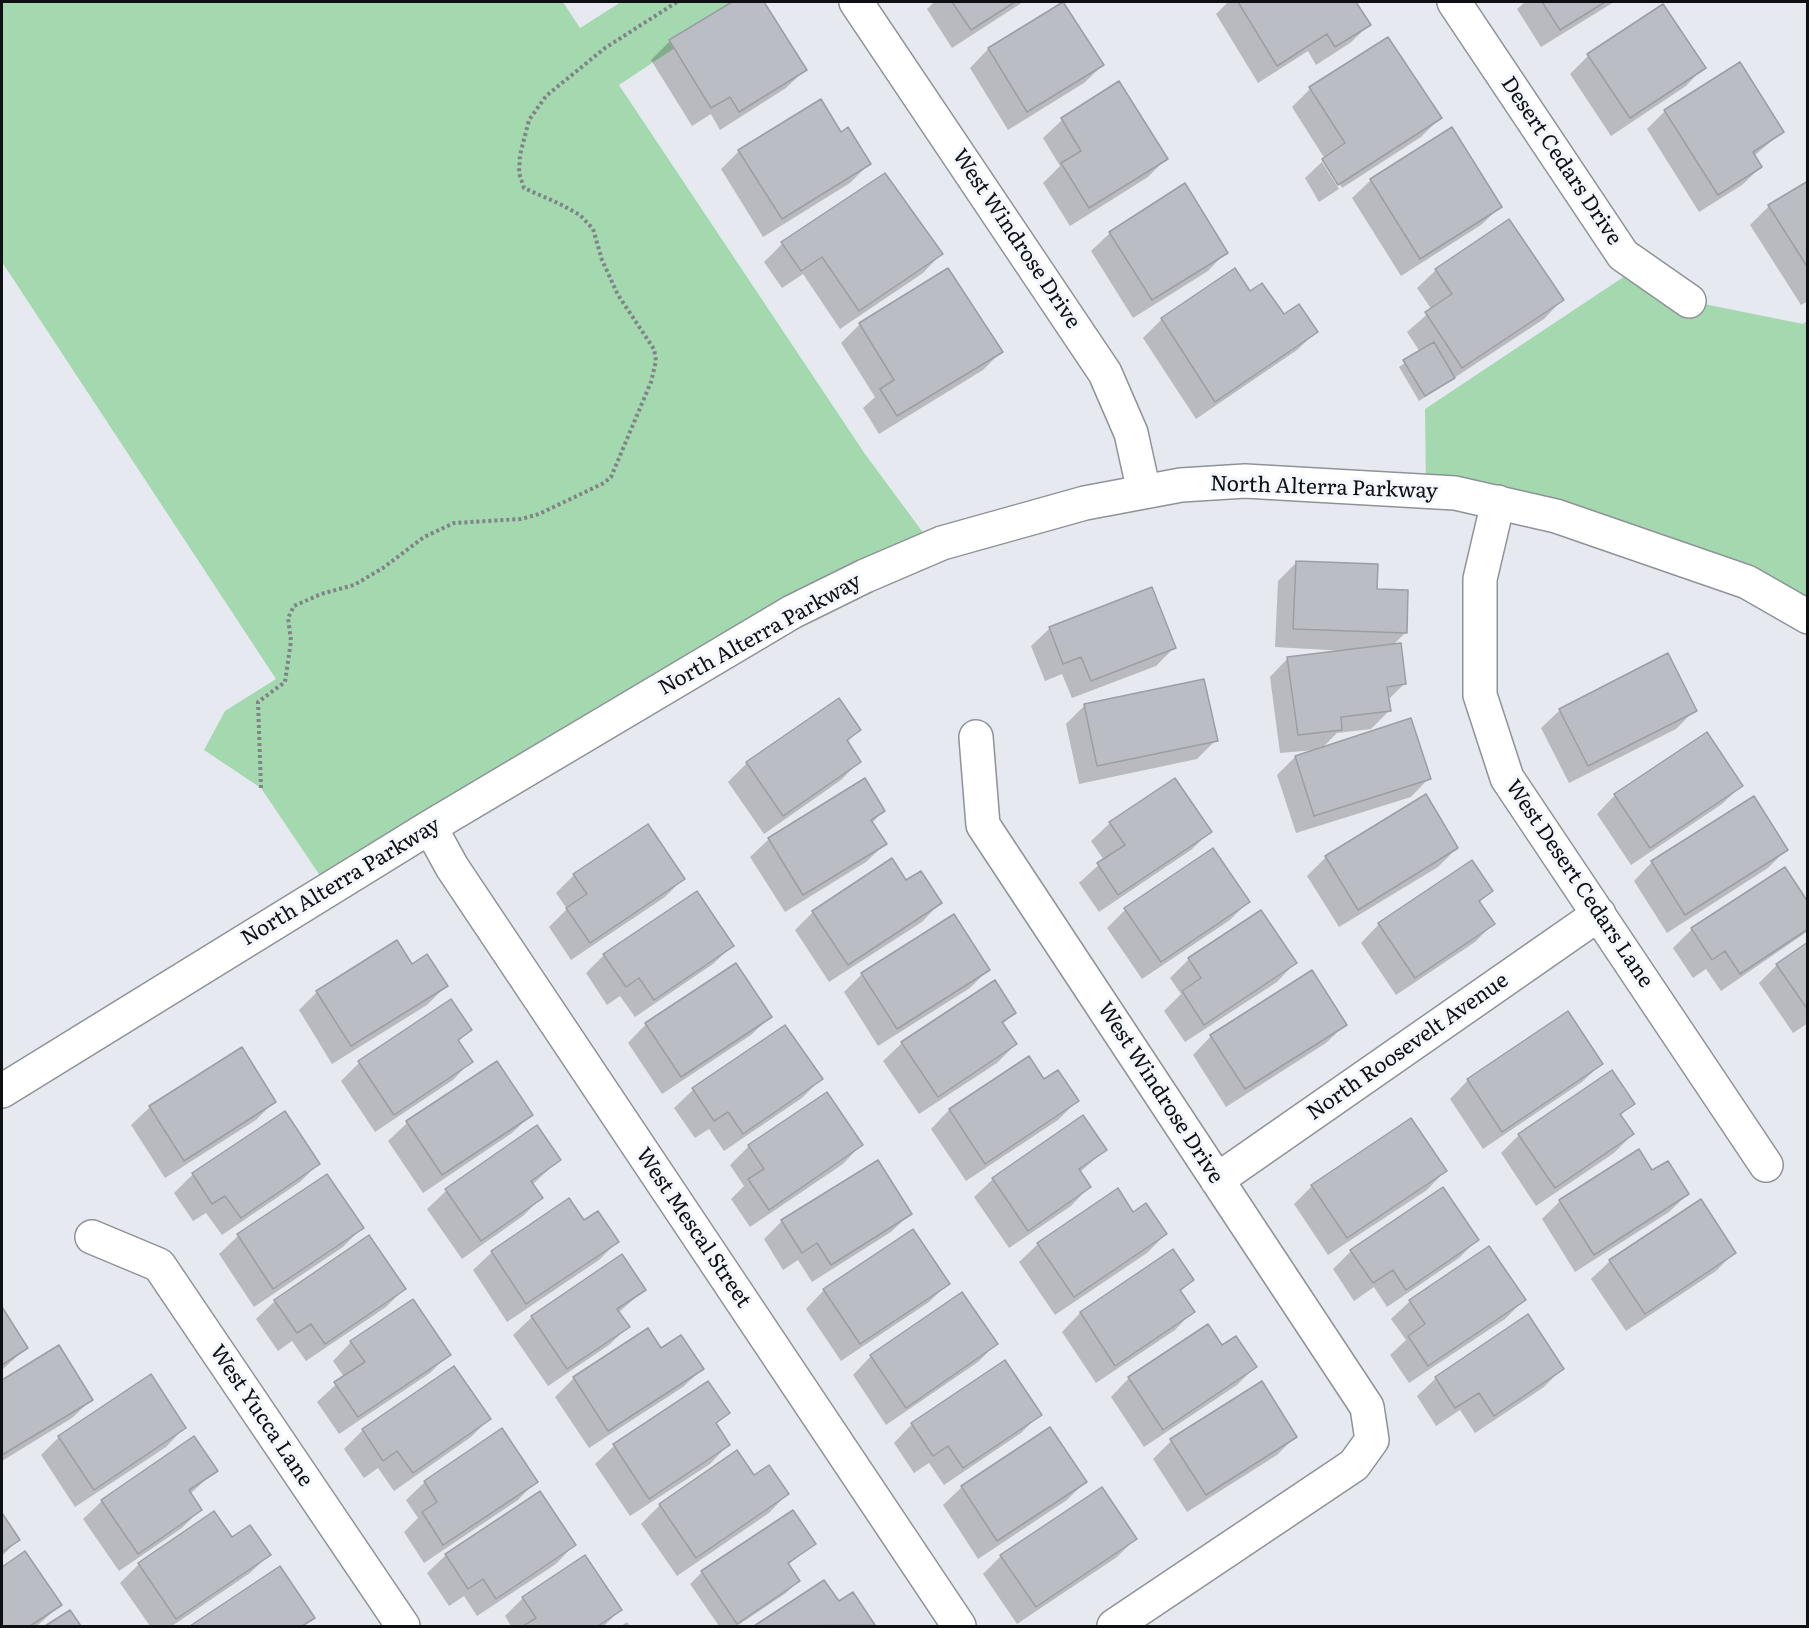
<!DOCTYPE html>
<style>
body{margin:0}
#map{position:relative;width:1809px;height:1628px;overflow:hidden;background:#e6e9f0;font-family:Literata,serif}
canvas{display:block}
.frame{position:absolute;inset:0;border:3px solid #0f1013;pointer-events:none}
</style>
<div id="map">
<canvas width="1809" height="1628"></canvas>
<div class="frame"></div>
</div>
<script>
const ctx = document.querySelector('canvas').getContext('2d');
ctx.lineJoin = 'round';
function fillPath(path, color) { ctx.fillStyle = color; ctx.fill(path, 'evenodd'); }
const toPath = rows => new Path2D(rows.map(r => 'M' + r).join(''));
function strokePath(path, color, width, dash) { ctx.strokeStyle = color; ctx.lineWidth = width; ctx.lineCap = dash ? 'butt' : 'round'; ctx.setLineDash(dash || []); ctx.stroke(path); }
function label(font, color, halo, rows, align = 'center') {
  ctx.font = font + ' Literata,serif'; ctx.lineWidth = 6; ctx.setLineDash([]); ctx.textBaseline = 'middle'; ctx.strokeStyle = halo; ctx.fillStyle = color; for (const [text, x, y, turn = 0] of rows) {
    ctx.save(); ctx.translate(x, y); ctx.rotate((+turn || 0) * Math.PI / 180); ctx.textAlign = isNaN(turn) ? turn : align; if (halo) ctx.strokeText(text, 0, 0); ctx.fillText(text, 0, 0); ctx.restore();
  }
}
const green = toPath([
 [2,2,563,2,580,28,621,2,744,2,619,85,865,454,933,546,329,889,261,788,204,750,225,711,276,679,2,262],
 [1640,266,1689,301,1803,324,1807,321,1807,617,1747,582,1426,491,1425,409]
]);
const shadow = toPath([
 [735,2,763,2,805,70,786,88,720,130,711,114,692,126,651,60,670,41],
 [934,2,1023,2,952,48,927,9],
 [1228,2,1354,2,1369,25,1350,43,1316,65,1308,51,1258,83,1216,14],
 [1525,2,1614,2,1541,47,1517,9],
 [1064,3,1103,65,1084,83,1008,130,970,68,988,49],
 [1588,56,1704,67,1686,86,1611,136,1570,74],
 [1119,84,1166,159,1148,177,1070,226,1043,183,1060,166,1043,138,1062,120],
 [1310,89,1440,118,1421,137,1342,188,1326,162,1322,162,1339,189,1319,202,1305,178,1325,159,1292,107],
 [1665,111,1782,132,1754,156,1761,167,1742,185,1699,212,1647,129],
 [841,134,869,164,850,183,763,237,721,169,739,151],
 [1371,180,1500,207,1481,225,1401,276,1352,198],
 [1808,182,1808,301,1801,305,1750,225,1769,206],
 [1110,233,1226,252,1208,271,1133,318,1091,251],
 [782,244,941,254,923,273,840,329,803,274,782,288,764,262],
 [1234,270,1250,293,1284,316,1316,332,1297,350,1196,419,1143,338,1162,319],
 [1436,270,1562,300,1544,319,1419,401,1399,367,1420,352,1407,332,1432,310,1417,288],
 [860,324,1001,352,983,370,879,434,863,408,875,397,841,343],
 [1296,563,1376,590,1405,633,1393,645,1405,683,1388,700,1389,711,1371,729,1337,733,1322,748,1429,778,1411,797,1296,833,1277,775,1295,757,1315,750,1280,753,1270,677,1288,658,1344,651,1275,647,1278,581],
 [1050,628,1175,647,1156,666,1072,698,1062,674,1045,681,1031,646],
 [838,700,859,730,846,743,859,762,841,780,764,834,728,782,746,764],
 [1084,706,1216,740,1197,759,1079,784,1066,724],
 [1560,710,1695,710,1676,729,1569,783,1541,728],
 [1741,786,1722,804,1631,865,1597,814,1615,795],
 [883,811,872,823,885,844,866,862,785,912,750,857,769,839],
 [1110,823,1210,832,1191,850,1099,912,1079,883,1104,860,1091,841],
 [1457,848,1438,867,1339,927,1307,876,1326,857],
 [1786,850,1768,868,1667,933,1634,881,1652,862],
 [1785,869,1808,904,1808,931,1721,991,1706,969,1693,978,1673,948,1692,929],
 [574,875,683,879,665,897,571,960,549,927,567,909,556,893],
 [1491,891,1479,903,1493,924,1475,942,1396,995,1361,943,1379,924],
 [1248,902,1230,920,1142,979,1107,928,1125,910],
 [940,903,922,922,829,982,795,930,813,912],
 [1261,912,1295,963,1277,982,1185,1042,1164,1011,1181,994,1170,978,1189,959],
 [1808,944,1808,1023,1793,1033,1759,983,1777,965],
 [732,946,713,964,635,1017,620,996,607,1005,586,973,604,955],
 [411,966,446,986,427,1005,332,1064,299,1010,317,992],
 [988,970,970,988,878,1046,844,992,862,974],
 [450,1001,470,1030,458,1042,471,1061,453,1080,375,1132,341,1081,359,1063],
 [1014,1013,1002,1025,1016,1044,997,1063,919,1114,883,1061,902,1043],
 [770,1017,751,1035,662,1094,628,1043,646,1024],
 [1345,1025,1326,1043,1226,1107,1193,1055,1211,1036],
 [785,1027,821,1079,802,1098,724,1151,709,1129,695,1138,674,1108,693,1090],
 [241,1049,274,1102,256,1120,165,1178,131,1125,150,1107],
 [1028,1058,1043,1081,1077,1101,1058,1120,966,1181,931,1129,949,1110],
 [496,1063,531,1115,512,1133,423,1193,388,1141,407,1123],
 [1601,1064,1582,1082,1483,1149,1450,1099,1468,1080],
 [826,1094,861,1145,843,1164,750,1227,731,1199,744,1186,730,1165,749,1146],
 [1633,1103,1620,1116,1633,1134,1614,1153,1536,1206,1501,1153,1519,1135],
 [285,1113,318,1164,300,1182,222,1235,206,1213,193,1221,174,1193,193,1174],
 [1083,1117,1105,1150,1079,1173,1089,1187,1071,1206,1009,1248,974,1197,993,1179],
 [537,1127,559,1160,532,1185,541,1198,523,1216,462,1259,427,1209,446,1191],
 [1445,1171,1427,1190,1328,1255,1294,1204,1312,1186],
 [1652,1172,1688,1194,1669,1212,1575,1272,1542,1219,1560,1201],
 [326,1176,362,1228,343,1247,254,1307,219,1254,238,1236],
 [569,1200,584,1222,617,1242,599,1260,507,1322,473,1270,492,1252],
 [910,1214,891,1232,812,1282,798,1260,783,1270,764,1239,782,1221],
 [1132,1214,1166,1234,1147,1253,1055,1315,1019,1262,1038,1244],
 [1477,1240,1459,1258,1387,1307,1374,1287,1354,1301,1333,1269,1351,1251],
 [1173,1251,1192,1280,1180,1292,1193,1311,1175,1330,1096,1383,1062,1332,1080,1313],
 [1735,1252,1716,1271,1626,1331,1591,1279,1610,1261],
 [621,1256,644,1290,618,1313,628,1327,609,1345,548,1386,513,1335,532,1317],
 [948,1284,929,1302,841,1361,806,1309,824,1290],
 [404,1289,386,1307,306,1361,292,1341,278,1351,256,1319,275,1301],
 [1524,1300,1505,1319,1409,1383,1390,1355,1406,1340,1391,1319,1410,1301],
 [2,1310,26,1348,2,1370],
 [1528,1316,1562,1369,1544,1387,1475,1433,1460,1410,1436,1426,1417,1396,1436,1378],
 [647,1330,660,1351,702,1369,683,1387,589,1448,555,1397,574,1378],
 [351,1342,449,1354,430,1373,339,1434,317,1402,344,1377,333,1361],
 [996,1344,978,1362,886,1425,853,1375,871,1356],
 [58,1347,91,1400,72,1418,2,1461,2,1381],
 [1222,1347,1255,1367,1237,1385,1144,1447,1111,1397,1129,1378],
 [454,1368,489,1419,471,1437,394,1491,378,1468,364,1478,344,1449,363,1430],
 [708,1383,728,1413,715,1425,728,1445,710,1464,630,1516,595,1464,614,1446],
 [1040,1414,1021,1433,944,1485,929,1463,914,1473,894,1443,912,1424],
 [184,1428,166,1447,75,1507,41,1455,59,1437],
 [1295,1437,1277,1455,1187,1512,1153,1459,1171,1441],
 [737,1452,753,1477,787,1494,769,1513,677,1576,641,1524,660,1505],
 [216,1470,190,1494,200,1510,182,1528,119,1571,83,1519,102,1501],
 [536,1481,518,1500,424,1563,404,1532,418,1518,406,1500,425,1482],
 [1085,1482,1067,1500,978,1559,943,1505,962,1487],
 [214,1513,232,1539,269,1555,250,1573,172,1626,150,1626,120,1583,139,1564],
 [2,1515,18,1540,2,1556],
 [1135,1539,1117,1557,1017,1624,983,1574,1001,1556],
 [814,1544,788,1565,798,1581,786,1593,737,1626,719,1626,690,1584,702,1572],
 [574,1545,556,1564,477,1616,464,1596,449,1606,427,1573,446,1555],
 [24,1553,60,1605,37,1626,2,1626,2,1568],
 [280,1568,313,1617,304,1626,193,1626],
 [824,1582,838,1603,873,1624,871,1626,757,1626],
 [523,1598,620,1610,604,1626,511,1626,505,1616],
 [627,1622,630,1626,621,1626]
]);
const building = toPath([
 [732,2,764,2,807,70,739,112,730,97,711,108,669,40,732,2],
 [952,2,1015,2,971,30,952,2],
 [1063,2,1104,65,1027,112,988,48,1063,2],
 [1238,2,1356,2,1371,25,1335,47,1327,34,1277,66,1238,2],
 [1542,2,1605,2,1560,30,1542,2],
 [1663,4,1706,68,1630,118,1587,54,1663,4],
 [1388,37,1442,118,1338,185,1322,159,1345,143,1309,87,1388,37],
 [1740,62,1784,132,1753,152,1762,167,1718,195,1664,110,1740,62],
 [1119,81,1168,159,1089,208,1061,163,1081,151,1061,118,1119,81],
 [821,99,841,132,848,127,871,164,782,219,738,150,821,99],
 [1452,127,1502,207,1420,259,1370,179,1452,127],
 [885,173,943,254,859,311,822,257,801,271,781,242,885,173],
 [1808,181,1808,268,1768,205,1808,181],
 [1185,183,1228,253,1152,300,1109,232,1185,183],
 [1509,219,1564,300,1462,368,1425,312,1452,294,1435,269,1509,219],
 [948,268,1003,352,897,416,880,389,894,380,859,323,948,268],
 [1235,268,1250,291,1262,283,1284,314,1299,304,1318,332,1215,402,1161,318,1235,268],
 [1434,342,1455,378,1425,396,1403,360,1434,342],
 [1296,561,1378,564,1377,589,1408,590,1407,633,1293,629,1296,561],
 [1152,587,1176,648,1091,681,1081,657,1063,664,1049,627,1152,587],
 [1401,643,1406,684,1387,687,1391,711,1341,717,1342,730,1298,735,1287,657,1401,643],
 [1668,653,1697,711,1588,766,1559,709,1668,653],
 [1204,679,1218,741,1097,766,1084,704,1204,679],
 [839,698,861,730,847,740,861,762,783,816,746,762,839,698],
 [1411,718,1431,779,1314,816,1295,756,1411,718],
 [1707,732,1743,786,1650,848,1614,794,1707,732],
 [865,778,885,811,871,820,887,844,803,895,768,838,865,778],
 [1175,778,1212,832,1118,895,1097,863,1125,845,1109,822,1175,778],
 [1426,794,1458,848,1358,910,1325,856,1426,794],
 [1754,796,1788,850,1685,915,1651,861,1754,796],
 [648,824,685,879,590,943,566,908,587,894,573,874,648,824],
 [1213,848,1250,902,1161,962,1124,908,1213,848],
 [892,858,906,880,921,871,942,903,848,965,812,911,892,858],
 [1472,860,1493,891,1479,901,1495,924,1415,978,1378,923,1472,860],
 [1785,867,1808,902,1808,929,1740,974,1725,951,1712,960,1691,928,1785,867],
 [697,891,734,946,654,1000,639,978,626,987,603,954,697,891],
 [1261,910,1297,963,1204,1025,1182,991,1201,978,1188,958,1261,910],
 [954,914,990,970,897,1029,861,973,954,914],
 [397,940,412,964,427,954,448,986,351,1046,316,991,397,940],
 [1808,942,1808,1010,1776,964,1808,942],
 [736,963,772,1017,681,1077,645,1023,736,963],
 [1312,970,1347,1025,1245,1089,1210,1035,1312,970],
 [995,980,1016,1013,1002,1022,1017,1044,938,1097,901,1042,995,980],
 [451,999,472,1030,458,1040,473,1062,394,1115,358,1061,451,999],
 [1568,1011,1603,1064,1502,1132,1467,1079,1568,1011],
 [785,1025,823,1079,743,1134,728,1112,714,1121,692,1088,785,1025],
 [242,1047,276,1102,184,1161,149,1106,242,1047],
 [1029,1056,1044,1079,1058,1070,1079,1101,985,1164,949,1109,1029,1056],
 [497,1061,533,1115,442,1175,406,1121,497,1061],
 [1612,1070,1635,1104,1620,1114,1634,1134,1555,1188,1518,1134,1612,1070],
 [827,1092,863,1145,769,1210,748,1179,764,1169,748,1145,827,1092],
 [285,1111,320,1164,241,1218,225,1196,212,1204,192,1173,285,1111],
 [1083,1115,1107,1150,1079,1169,1091,1187,1028,1231,992,1178,1083,1115],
 [1411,1118,1447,1171,1347,1238,1311,1185,1411,1118],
 [537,1125,561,1160,531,1181,543,1198,481,1241,445,1189,537,1125],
 [1639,1149,1652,1170,1668,1161,1689,1194,1594,1255,1559,1200,1639,1149],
 [878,1160,912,1214,831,1265,817,1243,802,1253,781,1220,878,1160],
 [327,1174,364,1228,273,1289,237,1234,327,1174],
 [1443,1187,1479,1240,1406,1290,1393,1270,1373,1283,1350,1250,1443,1187],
 [1118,1188,1133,1212,1146,1203,1167,1234,1074,1297,1037,1243,1118,1188],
 [569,1198,584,1220,598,1211,619,1242,526,1304,491,1251,569,1198],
 [1701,1199,1736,1253,1645,1314,1609,1260,1701,1199],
 [913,1229,950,1284,860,1344,823,1289,913,1229],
 [369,1235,406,1289,325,1344,311,1324,297,1333,274,1300,369,1235],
 [1489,1246,1526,1300,1428,1366,1408,1336,1425,1324,1409,1300,1489,1246],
 [1173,1249,1194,1280,1180,1290,1195,1312,1115,1366,1080,1312,1173,1249],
 [622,1254,646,1290,617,1309,630,1327,567,1369,531,1316,622,1254],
 [962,1292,998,1344,906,1408,870,1355,962,1292],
 [413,1299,451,1355,358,1417,334,1382,365,1362,350,1341,413,1299],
 [2,1307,28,1348,2,1365,2,1307],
 [1528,1314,1564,1369,1494,1416,1479,1393,1455,1408,1435,1377,1528,1314],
 [1208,1324,1222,1345,1236,1336,1257,1367,1163,1430,1128,1377,1208,1324],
 [648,1328,661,1348,681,1335,704,1369,608,1431,573,1377,648,1328],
 [59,1345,93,1400,2,1455,2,1380,59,1345],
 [1005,1360,1042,1415,963,1468,948,1446,933,1456,911,1423,1005,1360],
 [454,1366,491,1419,413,1473,397,1451,383,1461,362,1429,454,1366],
 [151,1374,186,1428,94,1490,58,1436,151,1374],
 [708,1381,730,1413,716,1423,730,1445,649,1499,613,1444,708,1381],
 [1262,1381,1297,1437,1206,1495,1170,1439,1262,1381],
 [1050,1427,1087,1482,997,1541,961,1486,1050,1427],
 [502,1428,538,1482,443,1545,422,1512,437,1502,424,1481,502,1428],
 [194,1436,218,1471,189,1490,202,1510,138,1554,101,1500,194,1436],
 [737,1450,754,1475,769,1465,789,1494,696,1558,659,1504,737,1450],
 [1102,1487,1137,1539,1036,1607,1000,1555,1102,1487],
 [540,1491,576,1545,496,1599,483,1579,468,1589,445,1554,540,1491],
 [793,1510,816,1544,788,1563,800,1581,737,1624,701,1571,793,1510],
 [214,1511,232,1537,250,1525,271,1555,176,1619,138,1563,214,1511],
 [2,1513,20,1540,2,1552,2,1513],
 [25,1551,62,1605,30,1626,2,1626,2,1567,25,1551],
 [585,1555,622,1610,598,1626,523,1626,536,1618,522,1597,585,1555],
 [280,1566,315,1618,302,1626,190,1626,280,1566],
 [824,1580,839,1601,853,1592,875,1625,754,1626,824,1580],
 [70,1610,81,1626,45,1626,70,1610]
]);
const path = toPath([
 [261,788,258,702,285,682,291,641,288,618,294,606,321,594,354,585,383,568,424,537,454,523,521,519,539,514,604,483,611,477,651,382,656,361,654,349,618,295,602,260,593,229,580,215,560,204,524,188,519,173,520,155,529,120,546,96,605,48,677,2]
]);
const minor = toPath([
 [856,2,1105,373,1131,433,1144,492],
 [1454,2,1623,255,1689,301],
 [1498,502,1480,579,1480,695,1507,778,1766,1165],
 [976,737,983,825,1367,1407,1372,1440,1354,1465,1114,1626],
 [430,827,452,867,959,1626],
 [2,1091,430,827,792,612,865,576,942,543,1085,503,1181,485,1245,481,1455,493,1556,516,1747,582,1808,617],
 [1217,1180,1599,914],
 [92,1237,159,1265,403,1626]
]);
const streetNames = [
 ["Desert Cedars Drive",1561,161,56],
 ["West Windrose Drive",1016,239,56],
 ["North Alterra Parkway",1324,488,2],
 ["North Alterra Parkway",760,635,-29],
 ["North Alterra Parkway",341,882,-31],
 ["West Desert Cedars Lane",1579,884,56],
 ["North Roosevelt Avenue",1408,1047,-35],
 ["West Windrose Drive",1160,1093,57],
 ["West Mescal Street",693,1228,56],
 ["West Yucca Lane",261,1416,56]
];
fillPath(green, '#a4d8ae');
fillPath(shadow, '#0003');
fillPath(building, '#bbbdc4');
strokePath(building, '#9c9ea5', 1.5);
strokePath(minor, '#8f9298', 36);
strokePath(path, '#818388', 4, [3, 3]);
strokePath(minor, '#fff', 33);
label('21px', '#0f1013', '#f3f6fd', streetNames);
</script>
